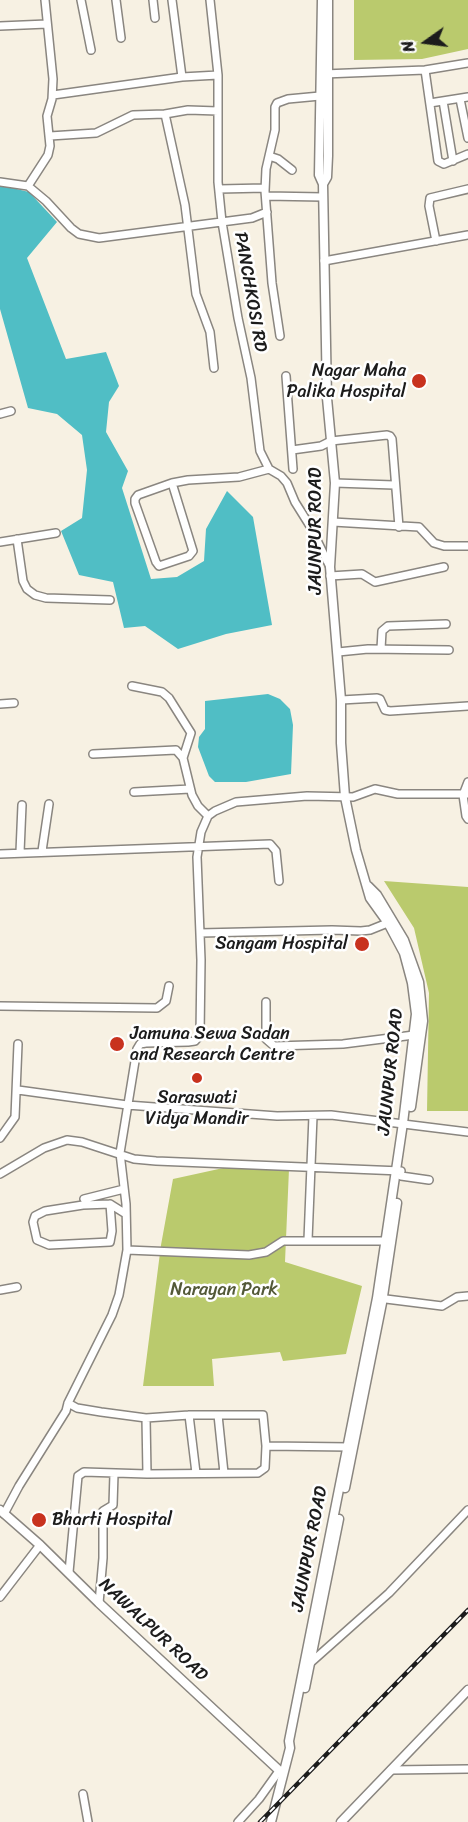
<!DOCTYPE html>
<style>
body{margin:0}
#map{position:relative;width:468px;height:1822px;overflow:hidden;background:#f7f1e3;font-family:Sriracha,sans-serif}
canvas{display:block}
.north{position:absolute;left:396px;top:12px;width:60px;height:60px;-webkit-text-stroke:4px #fff;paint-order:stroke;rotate:256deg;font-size:16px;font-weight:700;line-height:24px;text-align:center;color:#1c1c1c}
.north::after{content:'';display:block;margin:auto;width:21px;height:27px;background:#1c1c1c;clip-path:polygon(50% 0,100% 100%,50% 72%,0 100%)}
</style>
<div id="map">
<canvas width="468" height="1822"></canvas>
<div class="north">N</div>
</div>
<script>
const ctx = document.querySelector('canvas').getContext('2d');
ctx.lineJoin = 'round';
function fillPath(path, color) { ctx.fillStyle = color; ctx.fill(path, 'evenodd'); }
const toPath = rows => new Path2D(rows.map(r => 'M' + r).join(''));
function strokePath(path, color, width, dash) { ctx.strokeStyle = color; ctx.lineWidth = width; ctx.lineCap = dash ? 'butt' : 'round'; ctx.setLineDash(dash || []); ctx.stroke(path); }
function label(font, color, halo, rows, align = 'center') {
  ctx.font = font + ' Sriracha,sans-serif'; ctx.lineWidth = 5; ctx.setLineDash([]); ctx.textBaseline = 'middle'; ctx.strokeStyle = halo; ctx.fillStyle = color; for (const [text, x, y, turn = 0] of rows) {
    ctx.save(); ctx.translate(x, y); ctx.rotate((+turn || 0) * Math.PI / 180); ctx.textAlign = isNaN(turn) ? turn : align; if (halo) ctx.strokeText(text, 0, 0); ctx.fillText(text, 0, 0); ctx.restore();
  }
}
const green = toPath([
 [354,0,468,0,468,49,422,59,354,60],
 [384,881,468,887,468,1111,427,1111,429,993,414,928],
 [237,1165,289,1169,285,1262,362,1286,346,1354,283,1361,280,1352,212,1359,214,1386,143,1386,161,1245,173,1179]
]);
const water = toPath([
 [0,185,29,192,57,222,27,258,66,359,106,352,119,386,109,402,106,432,128,471,122,488,151,579,177,577,204,561,206,529,227,491,253,517,272,625,226,634,178,649,145,626,124,628,113,582,79,575,61,531,82,518,87,470,82,435,57,414,28,408,0,309],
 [268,694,280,699,290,709,293,725,291,774,246,782,215,782,209,776,198,747,199,737,205,729,205,701]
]);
const minor = toPath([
 [81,0,91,50],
 [116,0,121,38],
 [153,0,155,18],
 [172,0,182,77],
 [210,0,218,75,218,182,222,222,238,318,251,378,260,451,269,469,281,476,287,483,295,502,310,526,330,567],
 [0,26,47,24],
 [425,70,438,161,444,164,468,154],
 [324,74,425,70,468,63],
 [53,95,182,77,218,75],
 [460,99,468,138],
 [443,101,453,161],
 [430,103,468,97],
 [165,114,185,205,196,294,210,332,214,368],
 [50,136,96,133,133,115,165,114,188,110,218,111],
 [269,156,278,159,292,170],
 [0,182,28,186,46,201,71,228,79,234,99,238,252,218,267,212],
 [28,186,48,155,50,146,47,116,52,99,53,79,45,0],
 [219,189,265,188],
 [266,196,323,197],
 [436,241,429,206,430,198,468,189],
 [324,261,468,235],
 [280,336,272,283,265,191,266,169,275,130,275,107,277,103,288,99,320,96],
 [286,376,293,469],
 [0,414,11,411],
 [292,450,321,446,331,441,387,435,390,436,392,439,399,527],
 [172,483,193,551,189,556,159,566,156,562,135,503,135,499,138,495,172,483,188,480,239,477,269,469],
 [335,483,394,485],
 [333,522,419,527,434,543,444,546,468,546],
 [17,539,23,581,27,589,35,595,46,598,110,600],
 [0,542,56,533],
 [330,576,362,574,375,582,444,567],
 [381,649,382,631,388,626,446,624],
 [338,652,368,649,449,650],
 [132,686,162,692,169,698,191,733,183,758],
 [341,700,377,698,380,699,385,710,390,711,468,706],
 [0,704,14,703],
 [93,754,176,750,183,758,192,795,198,806,208,816],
 [468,782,463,795,466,816,468,819],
 [134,792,190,789],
 [42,851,49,804],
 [20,852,22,805],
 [0,854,270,844,276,851,279,881],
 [200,933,332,930,361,931,370,930,390,922],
 [266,1002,266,1039,274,1046,343,1044,414,1035],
 [0,1006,157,1008,166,1001,169,986],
 [18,1090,127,1105,277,1116,331,1115,468,1132],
 [0,1138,15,1117,18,1044],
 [0,1174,44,1148,67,1140,82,1142,134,1159,156,1161,401,1171],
 [401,1176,429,1180],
 [84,1199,124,1189],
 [110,1204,112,1231,110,1242,49,1245,37,1240,33,1222,35,1216,45,1211,83,1205,110,1204,126,1214],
 [308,1240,313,1116],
 [127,1250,249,1255,266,1252,283,1241,385,1241],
 [0,1290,17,1287],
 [378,1298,442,1306,457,1297,468,1296],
 [68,1403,77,1408,101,1412,146,1418,189,1415,263,1415,266,1446],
 [189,1415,196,1473],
 [218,1415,224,1473],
 [147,1474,258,1473,265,1468,266,1446,350,1447],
 [4,1514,19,1486,66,1411,68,1403,112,1315,119,1295,127,1250,126,1204,120,1153,137,1049,140,1044,146,1043,188,1042,195,1041,200,1035,201,960,197,857,201,832,208,816,215,811,236,802,307,796,353,797,375,789,398,794,468,794],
 [69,1572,78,1476,84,1472,147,1474,146,1418],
 [0,1597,40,1545],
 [99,1603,103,1558,103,1511,113,1505,114,1474],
 [308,1665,389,1593,468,1510],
 [391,1770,468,1769],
 [83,1794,88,1822],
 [238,1822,259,1799,279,1771]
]);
const tertiary = toPath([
 [323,184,327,177,328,156,328,0],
 [368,886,377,895,404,940,419,982,423,1021,411,1107],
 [345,1488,382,1303,397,1203],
 [0,1510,40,1545,99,1603,283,1774],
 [305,1688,339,1519],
 [271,1822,290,1748,289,1741,377,1298,403,1123,416,1014,412,983,404,953,388,923,370,898,356,850,345,797,341,743,341,700,330,567,335,483,327,398,323,184,319,175,322,0],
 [341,1822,468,1690]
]);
const rail = toPath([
 [260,1822,468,1610]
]);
const markers = [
 [419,381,8,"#c8321e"],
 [362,944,8,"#c8321e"],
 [117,1044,8,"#c8321e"],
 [197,1078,6,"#c8321e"],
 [39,1520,8,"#c8321e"]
];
const streetNames = [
 ["PANCHKOSI RD",250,292,80],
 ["JAUNPUR ROAD",316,531,-90],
 ["JAUNPUR ROAD",391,1072,-84],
 ["JAUNPUR ROAD",310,1549,-79],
 ["NAWALPUR ROAD",153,1630,43]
];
const poiNames = [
 ["Nagar Maha",406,371],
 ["Palika Hospital",406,392],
 ["Sangam Hospital",348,944],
 ["Jamuna Sewa Sadan",130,1034,"left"],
 ["and Research Centre",130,1055,"left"],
 ["Saraswati",197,1098,"center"],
 ["Vidya Mandir",197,1119,"center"],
 ["Bharti Hospital",52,1520,"left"]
];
const parkNames = [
 ["Narayan Park",224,1290]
];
fillPath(green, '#baca6d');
fillPath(water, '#50bec5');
strokePath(minor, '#8a8680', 10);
strokePath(tertiary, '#8a8680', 11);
strokePath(minor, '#fff', 7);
strokePath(tertiary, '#fff', 8);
strokePath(rail, '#1c1c1c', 4.5);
strokePath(rail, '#fff', 2, [7]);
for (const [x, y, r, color] of markers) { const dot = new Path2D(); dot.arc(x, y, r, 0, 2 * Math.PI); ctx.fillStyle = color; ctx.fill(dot); strokePath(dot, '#fff', 2); }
label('18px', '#1c1c1c', '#fff', streetNames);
label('18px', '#1c1c1c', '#fff', poiNames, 'right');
label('18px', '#535938', '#fff', parkNames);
</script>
